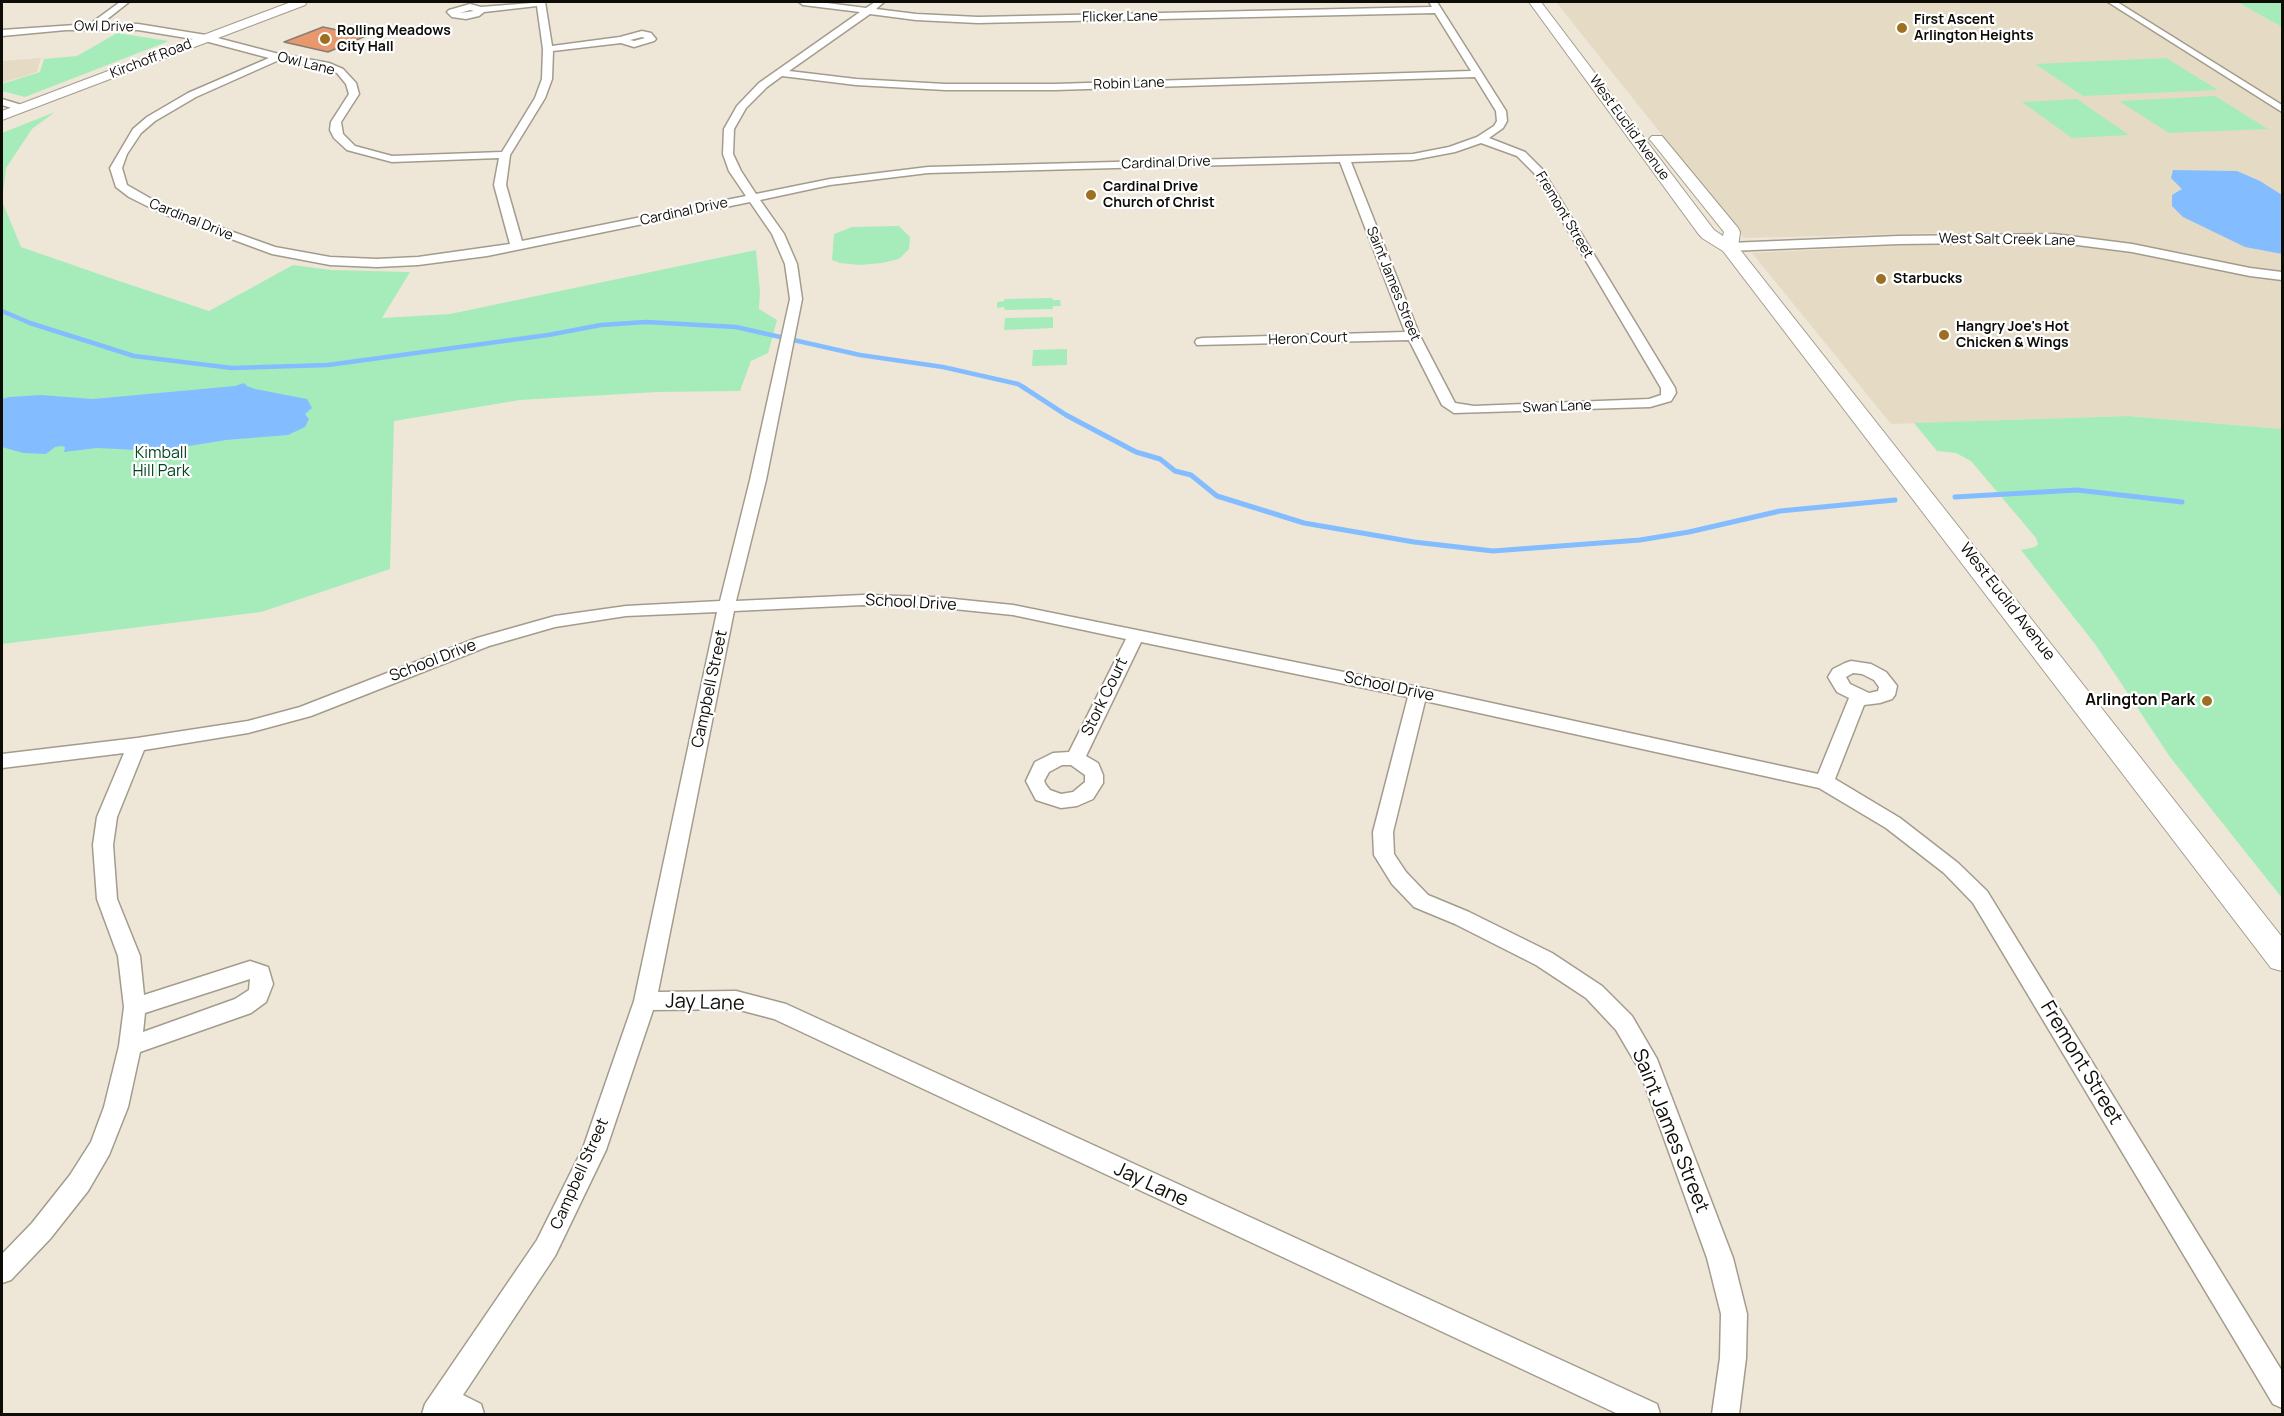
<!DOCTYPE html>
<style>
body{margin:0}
#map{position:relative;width:2284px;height:1416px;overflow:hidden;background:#eee7d7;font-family:Manrope,sans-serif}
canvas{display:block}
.frame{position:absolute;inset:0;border:3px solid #0e0c07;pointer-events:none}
</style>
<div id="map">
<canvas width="2284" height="1416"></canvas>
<div class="frame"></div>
</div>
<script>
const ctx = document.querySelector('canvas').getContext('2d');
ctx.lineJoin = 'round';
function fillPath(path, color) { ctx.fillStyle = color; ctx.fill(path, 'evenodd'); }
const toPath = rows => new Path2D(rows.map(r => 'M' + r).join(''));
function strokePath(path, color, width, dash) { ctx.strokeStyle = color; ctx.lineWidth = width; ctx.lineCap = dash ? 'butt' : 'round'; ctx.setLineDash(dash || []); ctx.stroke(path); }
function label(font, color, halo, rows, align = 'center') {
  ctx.font = font + ' Manrope,sans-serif'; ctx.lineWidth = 4.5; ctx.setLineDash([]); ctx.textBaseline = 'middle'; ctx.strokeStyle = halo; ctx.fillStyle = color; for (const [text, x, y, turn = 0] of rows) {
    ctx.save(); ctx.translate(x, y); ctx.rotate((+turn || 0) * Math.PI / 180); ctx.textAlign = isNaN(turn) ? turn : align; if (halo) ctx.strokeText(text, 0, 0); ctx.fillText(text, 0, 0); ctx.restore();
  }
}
const built = toPath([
 [1556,2,2237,2,2282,27,2282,429,2128,416,1891,424,1752,253,1952,243,1941,233,1744,238],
 [41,58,37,72,2,83,2,61]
]);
const green = toPath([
 [2237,2,2282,2,2282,27],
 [117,33,169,41,25,97,2,91,2,84,40,72,44,59,77,56],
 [2166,58,2218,90,2083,96,2035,64],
 [2215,96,2268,129,2169,133,2119,101],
 [2077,99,2129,135,2072,138,2022,102],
 [55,112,32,129,6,168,2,201,21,247,113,279,209,311,293,265,331,270,410,272,382,318,450,314,756,250,760,292,759,309,777,320,768,353,751,361,740,391,658,392,520,400,394,421,390,569,261,612,2,644,2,133],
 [899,226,910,237,909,249,899,259,882,263,859,265,840,263,832,260,834,234,852,227],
 [1052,298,1053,300,1060,300,1061,306,1053,306,1053,309,1005,310,1004,307,997,308,997,302,1004,301,1005,299],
 [1053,317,1053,328,1004,330,1005,318],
 [1067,349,1067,365,1032,366,1033,350],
 [2128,416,2282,429,2282,898,2170,757,2095,644,2021,550,2035,547,2038,544,2036,538,1971,461,1956,453,1937,451,1914,423]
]);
const water = toPath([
 [2173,170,2237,171,2260,181,2282,195,2282,254,2245,247,2183,217,2172,206,2172,195,2182,189,2171,178],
 [244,383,247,386,255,389,307,399,312,408,305,414,309,419,305,427,288,435,226,440,158,451,97,448,64,452,65,447,61,446,55,447,46,454,23,453,2,447,2,399,9,397,41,395,93,399,235,386]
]);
const streamFar1 = toPath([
 [2,311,30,323,134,356,232,368,328,365,548,335,601,325,646,322,736,327,860,355,943,367,1018,384,1026,389]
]);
const stream = toPath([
 [1023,387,1066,415,1136,452,1160,459,1175,471,1191,475,1217,496,1304,523,1414,542,1493,551,1640,540,1689,532,1780,511,1895,500],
 [1955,497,2077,490,2182,502]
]);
const building = toPath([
 [323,27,366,36,328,52,284,42,323,27]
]);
const minor = toPath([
 [120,2,129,2,101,24,138,24,206,35,279,54,329,63,343,69,356,83,359,94,341,122,343,134,355,146,392,156,502,152,535,98,542,79,543,49,537,6,484,12,479,16,466,19,452,17,447,12,449,10,470,4,481,7,545,2,552,46,620,37,642,31,651,33,656,39,654,41,634,47,621,43,553,51,552,79,545,98,510,155,506,185,522,241,746,196,729,171,723,154,724,129,737,106,759,83,860,12,803,5,799,2,819,2,866,8,875,2,884,2,876,9,916,14,978,17,1432,7,1429,2,1437,2,1506,111,1507,121,1503,128,1489,138,1525,152,1542,169,1675,388,1676,393,1671,401,1650,407,1454,413,1442,405,1409,340,1197,345,1195,342,1197,339,1202,338,1405,332,1340,162,928,173,830,185,760,200,784,234,797,264,802,299,766,480,736,601,863,595,934,597,1013,605,1418,687,1818,774,1849,698,1837,692,1828,677,1833,669,1845,663,1851,661,1871,664,1886,672,1894,682,1897,686,1895,695,1892,699,1880,703,1864,705,1835,779,1900,818,1958,863,1987,891,2282,1371,2282,1408,2273,1404,1973,903,1944,873,1886,828,1819,788,1425,701,1393,832,1394,854,1406,872,1428,895,1469,912,1552,953,1602,986,1632,1016,1657,1059,1733,1258,1747,1314,1746,1358,1739,1414,1712,1414,1720,1358,1721,1314,1707,1258,1639,1069,1616,1030,1586,998,1536,965,1455,924,1414,907,1392,884,1374,855,1373,832,1408,697,1141,642,1086,756,1098,763,1103,775,1103,783,1093,799,1077,806,1061,808,1036,800,1026,781,1035,762,1053,753,1069,752,1126,639,1013,615,934,607,863,605,734,611,658,992,736,991,786,1004,1657,1404,1660,1414,1618,1414,774,1019,736,1009,653,1010,606,1150,555,1256,463,1395,481,1404,484,1414,422,1414,425,1404,537,1240,583,1148,634,1001,717,612,626,616,555,627,489,646,311,716,248,733,144,750,117,817,113,845,117,899,140,956,144,995,250,961,268,967,273,984,266,1002,251,1013,140,1052,128,1107,109,1155,88,1191,50,1239,11,1280,2,1283,2,1254,32,1223,70,1175,91,1142,104,1107,119,1046,124,1007,118,956,97,899,93,845,97,817,124,753,2,768,2,754,137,738,248,721,300,707,477,638,555,616,626,606,720,601,750,480,790,299,785,264,772,234,750,202,487,256,418,265,377,267,330,265,272,254,161,213,129,197,116,187,110,168,133,129,147,117,188,93,269,58,205,41,138,30,66,30,2,36,2,30,90,24,120,2],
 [470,10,474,11,460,13,470,10],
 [1435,13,1471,71,1055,84,945,84,856,79,789,71,870,14,916,20,978,23,1435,13],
 [642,37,645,38,634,41,630,40,642,37],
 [279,60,326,68,337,73,346,84,349,94,331,122,330,130,334,138,347,150,392,162,499,158,494,185,510,244,418,257,377,259,330,257,275,247,169,209,127,185,122,168,127,154,141,133,155,121,196,97,279,60],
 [782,76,856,85,945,90,1055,90,1475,77,1496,111,1497,121,1494,126,1477,137,1449,147,1413,154,928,167,830,179,756,194,741,171,733,154,734,129,746,108,767,87,782,76],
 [1481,143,1517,156,1534,173,1661,388,1661,395,1649,399,1474,406,1455,403,1420,336,1351,162,1413,160,1455,152,1481,143],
 [1853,673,1862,674,1874,680,1879,687,1878,691,1869,693,1850,684,1846,677,1853,673],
 [1062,765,1071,765,1085,775,1085,782,1073,792,1061,794,1050,790,1046,785,1044,781,1049,772,1062,765],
 [250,979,249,990,235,999,143,1032,145,1013,250,979],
 [2108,2,2117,2,2282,105,2282,112,2108,2],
 [2,99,25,106,26,108,21,111,2,105,2,99],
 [2054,234,2132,244,2250,268,2282,272,2282,280,2250,276,2132,252,2054,242,1898,244,1729,251,1723,247,1729,243,1898,236,2054,234]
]);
const secondary = toPath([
 [291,2,307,2,305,5,2,120,2,111,291,2],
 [1529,2,1541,2,1714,230,1723,236,1724,232,1652,142,1649,139,1652,136,1662,136,1738,228,1740,232,1738,247,2282,937,2282,971,2271,968,1723,251,1702,238,1697,232,1529,2]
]);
const markers = [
 [1902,28,6,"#9e6f21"],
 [325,39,6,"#9e6f21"],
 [1091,195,6,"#9e6f21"],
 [1881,279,6,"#9e6f21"],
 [1944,335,6,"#9e6f21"],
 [2207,701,6,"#9e6f21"]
];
const farStreetnames = [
 ["Flicker Lane",1120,17,-1],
 ["Owl Drive",104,27,1],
 ["Kirchoff Road",151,59,-21],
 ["Owl Lane",306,64,14],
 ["Robin Lane",1129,84,-2],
 ["West Euclid Avenue",1629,128,54],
 ["Cardinal Drive",1166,163,-2],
 ["Cardinal Drive",684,212,-12],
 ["Fremont Street",1564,215,59],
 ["Cardinal Drive",191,220,22],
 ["West Salt Creek Lane",2007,240,1],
 ["Saint James Street",1393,284,68],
 ["Heron Court",1308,339,-2],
 ["Swan Lane",1557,407,-2]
];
const farPoinames = [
 ["First Ascent",1914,20],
 ["Arlington Heights",1914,36],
 ["Rolling Meadows",337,31],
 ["City Hall",337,47],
 ["Cardinal Drive",1103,187],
 ["Church of Christ",1103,203],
 ["Starbucks",1893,279],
 ["Hangry Joe's Hot",1956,327],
 ["Chicken & Wings",1956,343]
];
const parkNames = [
 ["Kimball",161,454],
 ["Hill Park",161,472]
];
const streetNames = [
 ["West Euclid Avenue",2007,602,52],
 ["School Drive",911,603,3],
 ["School Drive",433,661,-21],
 ["School Drive",1389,687,12],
 ["Campbell Street",710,689,-78],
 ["Stork Court",1105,697,-64],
 ["Campbell Street",580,1174,-66]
];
const poiNames = [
 ["Arlington Park",2195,701]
];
const nearStreetnames = [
 ["Jay Lane",705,1003,2],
 ["Fremont Street",2081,1063,59],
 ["Saint James Street",1670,1131,68],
 ["Jay Lane",1151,1185,25]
];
fillPath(built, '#e5dbc4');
fillPath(green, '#a6ecba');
fillPath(water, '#83bdff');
strokePath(streamFar1, '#83bdff', 4.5);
strokePath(stream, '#83bdff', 5);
fillPath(building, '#e7986c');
strokePath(building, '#8b7c74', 1.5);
strokePath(minor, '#a39c8d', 3);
strokePath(secondary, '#a39c8d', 2);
fillPath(minor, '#fff');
fillPath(secondary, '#fff');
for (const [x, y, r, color] of markers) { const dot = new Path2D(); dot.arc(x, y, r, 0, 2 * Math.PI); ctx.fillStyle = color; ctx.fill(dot); strokePath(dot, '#fff', 2); }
label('14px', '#0e0c07', '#fff', farStreetnames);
label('bold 14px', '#0e0c07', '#fff', farPoinames, 'left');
label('16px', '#064522', '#fff', parkNames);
label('16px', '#0e0c07', '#fff', streetNames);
label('bold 16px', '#0e0c07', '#fff', poiNames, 'right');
label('20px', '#0e0c07', '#fff', nearStreetnames);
</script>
